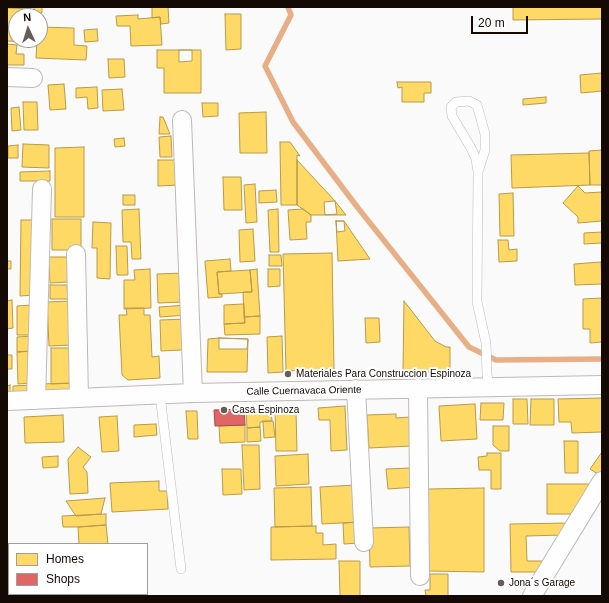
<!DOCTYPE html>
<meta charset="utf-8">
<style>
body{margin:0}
#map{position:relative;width:609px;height:603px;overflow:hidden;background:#fafafa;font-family:Helvetica,sans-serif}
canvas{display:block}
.frame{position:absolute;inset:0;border:8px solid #140904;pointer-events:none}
.legend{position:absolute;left:8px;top:543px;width:140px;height:52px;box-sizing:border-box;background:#fff;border:1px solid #a19d9b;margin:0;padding:5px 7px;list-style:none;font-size:12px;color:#140904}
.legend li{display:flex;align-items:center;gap:8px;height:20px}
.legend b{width:20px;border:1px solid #a19d9b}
.north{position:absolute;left:8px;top:8px;width:40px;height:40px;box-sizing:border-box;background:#fff;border:1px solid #a19d9b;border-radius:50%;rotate:356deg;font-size:11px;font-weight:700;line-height:16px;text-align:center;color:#140904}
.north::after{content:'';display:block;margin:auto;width:14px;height:18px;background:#645d5a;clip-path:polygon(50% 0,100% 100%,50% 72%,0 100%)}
.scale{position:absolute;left:471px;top:16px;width:57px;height:18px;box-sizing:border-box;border:2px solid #140904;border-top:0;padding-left:5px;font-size:12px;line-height:14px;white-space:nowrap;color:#140904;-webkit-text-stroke:3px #fff;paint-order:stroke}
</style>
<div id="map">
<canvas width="609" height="603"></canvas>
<div class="frame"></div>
<ul class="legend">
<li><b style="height:11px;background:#ffd966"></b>Homes</li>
<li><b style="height:11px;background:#e06666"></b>Shops</li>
</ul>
<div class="north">N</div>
<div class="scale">20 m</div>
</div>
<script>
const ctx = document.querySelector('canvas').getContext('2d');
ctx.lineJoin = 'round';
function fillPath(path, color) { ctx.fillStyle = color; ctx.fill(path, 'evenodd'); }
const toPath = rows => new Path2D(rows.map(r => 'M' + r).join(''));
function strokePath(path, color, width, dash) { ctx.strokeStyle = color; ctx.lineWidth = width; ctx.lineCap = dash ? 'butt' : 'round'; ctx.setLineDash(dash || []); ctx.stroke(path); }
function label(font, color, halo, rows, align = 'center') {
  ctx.font = font + ' Helvetica,sans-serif'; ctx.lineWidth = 4; ctx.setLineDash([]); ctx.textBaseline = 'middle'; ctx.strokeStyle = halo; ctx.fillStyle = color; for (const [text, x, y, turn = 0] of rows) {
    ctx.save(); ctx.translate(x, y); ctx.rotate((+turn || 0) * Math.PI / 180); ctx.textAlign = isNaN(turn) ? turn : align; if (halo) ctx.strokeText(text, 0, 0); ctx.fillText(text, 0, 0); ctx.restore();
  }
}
const homes = toPath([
 [34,7,42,7,42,13,34,13,34,7],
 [152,7,168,7,169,23,161,24,160,17,152,18,152,7],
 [513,7,602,7,602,19,513,20,513,7],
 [7,8,31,9,30,16,16,16,16,40,29,40,29,42,7,41,7,8],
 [225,14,241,14,241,49,226,50,225,14],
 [138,15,138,19,160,17,162,45,131,46,130,26,117,26,116,16,138,15],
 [40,27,74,28,74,45,87,46,86,60,36,58,37,40,40,40,40,27],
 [97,29,98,41,85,42,84,30,97,29],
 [7,44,17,45,16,54,24,54,24,65,7,65,7,44],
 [157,50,201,50,201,93,164,93,164,68,157,68,157,50],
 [179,50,192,50,192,61,179,62,179,50],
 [108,59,124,59,125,77,109,78,108,59],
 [602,73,602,91,581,93,580,75,602,73],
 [397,82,431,82,431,93,424,93,424,102,402,102,402,87,398,88,397,82],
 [64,84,66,109,50,110,48,85,64,84],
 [97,87,98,108,88,109,87,97,76,98,76,88,97,87],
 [122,89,124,110,103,111,102,90,122,89],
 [546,97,546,103,523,105,523,99,546,97],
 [23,102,37,102,38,130,24,130,23,102],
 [202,103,218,103,218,116,203,117,202,103],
 [19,107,21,130,12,131,11,108,19,107],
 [266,112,267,153,240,153,239,113,266,112],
 [160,117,163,117,170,134,159,134,160,117],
 [171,136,172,157,160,157,159,137,171,136],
 [124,138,125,146,115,147,114,139,124,138],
 [280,142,290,142,300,156,297,155,297,205,281,205,280,142],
 [23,144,49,145,49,168,22,167,23,144],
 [18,145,18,158,8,158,8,146,18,145],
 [84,147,84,217,55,217,55,148,84,147],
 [602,150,602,185,590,185,589,151,602,150],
 [589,153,590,185,512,188,511,155,589,153],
 [158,160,180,160,180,185,158,186,158,160],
 [297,160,335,201,346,215,311,215,297,205,297,160],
 [50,171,50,181,20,181,20,172,50,171],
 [223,177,241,177,242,210,224,210,223,177],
 [255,184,257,222,246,223,244,185,255,184],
 [578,186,585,193,602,192,602,221,578,223,578,217,563,203,578,186],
 [276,190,277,202,259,203,259,191,276,190],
 [513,193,514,236,500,236,499,194,513,193],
 [123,195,135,195,135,205,123,205,123,195],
 [335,201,337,214,325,215,324,202,335,201],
 [139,209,141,259,132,259,131,242,123,242,122,210,139,209],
 [278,209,279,252,270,252,268,210,278,209],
 [303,209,311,215,311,222,306,222,307,239,290,240,288,210,303,209],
 [52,219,81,219,81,250,52,250,52,219],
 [21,220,35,220,34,295,20,296,21,220],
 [336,221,344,221,370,259,338,261,336,221],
 [336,221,344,221,345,231,337,232,336,221],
 [93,222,111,223,110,279,97,278,97,248,92,248,93,222],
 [253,229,255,261,240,262,239,230,253,229],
 [602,232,602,243,584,244,584,233,602,232],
 [498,240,508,240,509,250,517,249,517,261,499,262,498,240],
 [116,246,127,246,128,275,117,275,116,246],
 [332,253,334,369,286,371,283,254,332,253],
 [269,255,281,255,282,266,269,266,269,255],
 [49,257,68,257,69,282,50,283,49,257],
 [230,259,231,271,217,272,219,294,222,294,222,297,208,298,205,261,230,259],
 [7,261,11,261,11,269,7,269,7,261],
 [601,262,602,284,575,285,574,264,601,262],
 [150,269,151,308,124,309,124,280,135,280,134,270,150,269],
 [257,269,260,316,244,317,243,292,252,292,250,270,257,269],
 [268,269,280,269,280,286,268,287,268,269],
 [250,270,252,292,219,294,217,272,250,270],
 [184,273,184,302,158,303,157,274,184,273],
 [50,285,67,285,68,299,50,299,50,285],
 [602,298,602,342,590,343,590,329,583,329,583,299,602,298],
 [12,300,13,328,7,329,7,301,12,300],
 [71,301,73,345,49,346,47,302,71,301],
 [404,301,435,341,446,347,450,347,450,373,403,371,404,301],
 [244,304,245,323,224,324,224,305,244,304],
 [32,305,32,335,17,335,17,306,32,305],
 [187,305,188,315,160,317,159,307,187,305],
 [126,308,144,308,144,315,150,315,152,357,159,356,160,378,128,380,122,375,119,315,127,315,126,308],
 [260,316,260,334,225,335,224,324,245,323,244,317,260,316],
 [365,318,379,318,380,342,366,343,365,318],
 [187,319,188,347,181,350,161,351,160,320,187,319],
 [34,336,34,351,17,352,17,337,34,336],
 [282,336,283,372,268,373,267,337,282,336],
 [219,338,248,339,247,372,207,372,208,339,219,338],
 [219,338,248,339,247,349,219,349,219,338],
 [51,348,73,348,74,383,51,384,51,348],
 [30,351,31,383,18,384,17,352,30,351],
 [7,355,12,355,12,369,7,369,7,355],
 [74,383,74,395,39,392,39,384,74,383],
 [10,385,10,395,7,396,7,386,10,385],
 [33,385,34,392,13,393,13,386,33,385],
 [602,398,602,432,572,433,571,422,559,422,558,399,602,398],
 [513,399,527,399,528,424,513,424,513,399],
 [531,399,554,399,554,425,530,425,531,399],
 [481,403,504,403,503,420,480,420,481,403],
 [475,404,477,439,441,441,439,406,475,404],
 [345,406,347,450,331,451,330,420,319,420,318,408,345,406],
 [271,409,272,421,260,422,260,427,247,428,246,410,271,409],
 [275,410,296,410,297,451,276,451,275,410],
 [186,411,197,411,198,439,188,439,186,411],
 [396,414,396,418,410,417,412,446,369,448,367,415,396,414],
 [63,415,64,442,25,443,24,417,63,415],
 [117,416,119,451,102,452,99,417,117,416],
 [263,421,273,421,275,437,264,438,263,421],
 [156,424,157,435,134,437,134,425,156,424],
 [245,425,245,442,220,443,219,426,245,425],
 [493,426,509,426,509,451,500,451,493,445,493,426],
 [260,427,261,441,247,442,247,428,260,427],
 [564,441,578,441,578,473,565,473,564,441],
 [242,445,259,445,260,489,244,490,242,445],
 [78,447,91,457,83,467,87,472,88,493,70,494,68,459,78,447],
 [602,452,602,474,598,474,590,469,602,452],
 [487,453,501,453,501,489,491,489,491,470,479,470,478,457,487,456,487,453],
 [308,454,309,484,276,486,275,456,308,454],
 [58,456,58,467,43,468,42,457,58,456],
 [410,468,417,487,388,489,386,469,410,468],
 [222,469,241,469,242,494,223,495,222,469],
 [159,481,159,491,167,491,168,509,112,512,110,483,159,481],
 [547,484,595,484,577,514,547,514,547,484],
 [356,485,359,522,322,524,320,487,356,485],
 [311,487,312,526,275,527,274,488,311,487],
 [484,488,484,572,427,571,428,489,484,488],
 [105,498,101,514,76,516,66,501,105,498],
 [106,514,106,525,78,527,63,527,62,516,106,514],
 [359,522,360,543,344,544,343,523,359,522],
 [570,523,544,572,511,572,510,524,570,523],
 [106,525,108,544,79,544,78,527,106,525],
 [316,526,316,533,323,533,323,545,336,544,336,559,271,560,271,527,316,526],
 [409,527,410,566,370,567,369,528,409,527],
 [564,535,549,561,527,561,526,536,564,535],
 [339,561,360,561,360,596,340,596,339,561],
 [430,574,448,574,448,596,426,596,425,590,430,590,430,574],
 [55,594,68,594,68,596,50,596,55,594],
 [72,594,88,594,88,596,72,596,72,594]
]);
const shops = toPath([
 [244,409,245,425,215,426,214,410,244,409]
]);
const stream = toPath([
 [288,7,291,15,265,66,293,122,358,208,469,347,496,360,602,359]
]);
const lane = toPath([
 [478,172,476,159,471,148,452,116,451,107,456,102,469,101,477,105,485,134,485,150,478,172,477,302,486,343,487,374,489,387],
 [160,395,181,569]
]);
const street = toPath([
 [7,77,33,78],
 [182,120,193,393],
 [76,254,79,398],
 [418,388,420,576],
 [356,389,364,542],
 [36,400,42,189],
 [7,401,193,393,602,385],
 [532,596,602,481]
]);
const markers = [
 [288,374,4,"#645d5a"],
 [224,410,4,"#645d5a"],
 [501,583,4,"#645d5a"]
];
const poiNames = [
 ["Materiales Para Construccion Espinoza",296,374],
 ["Casa Espinoza",232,410],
 ["Jona´s Garage",509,583]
];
const streetNames = [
 ["Calle Cuernavaca Oriente",304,391,-1]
];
fillPath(homes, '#ffd966');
strokePath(homes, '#b89b49', 1);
fillPath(shops, '#e06666');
strokePath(shops, '#a34a49', 1);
strokePath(stream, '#e8ae85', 5.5);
strokePath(lane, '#bfb9b5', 10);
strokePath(street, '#bfb9b5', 20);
strokePath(lane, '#fefefe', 9);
strokePath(street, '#fefefe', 18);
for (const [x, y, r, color] of markers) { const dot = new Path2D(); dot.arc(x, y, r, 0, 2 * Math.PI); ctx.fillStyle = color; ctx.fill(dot); strokePath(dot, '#fff', 1.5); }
label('10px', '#140904', '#fff', poiNames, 'left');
label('10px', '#140904', '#fff', streetNames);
</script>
